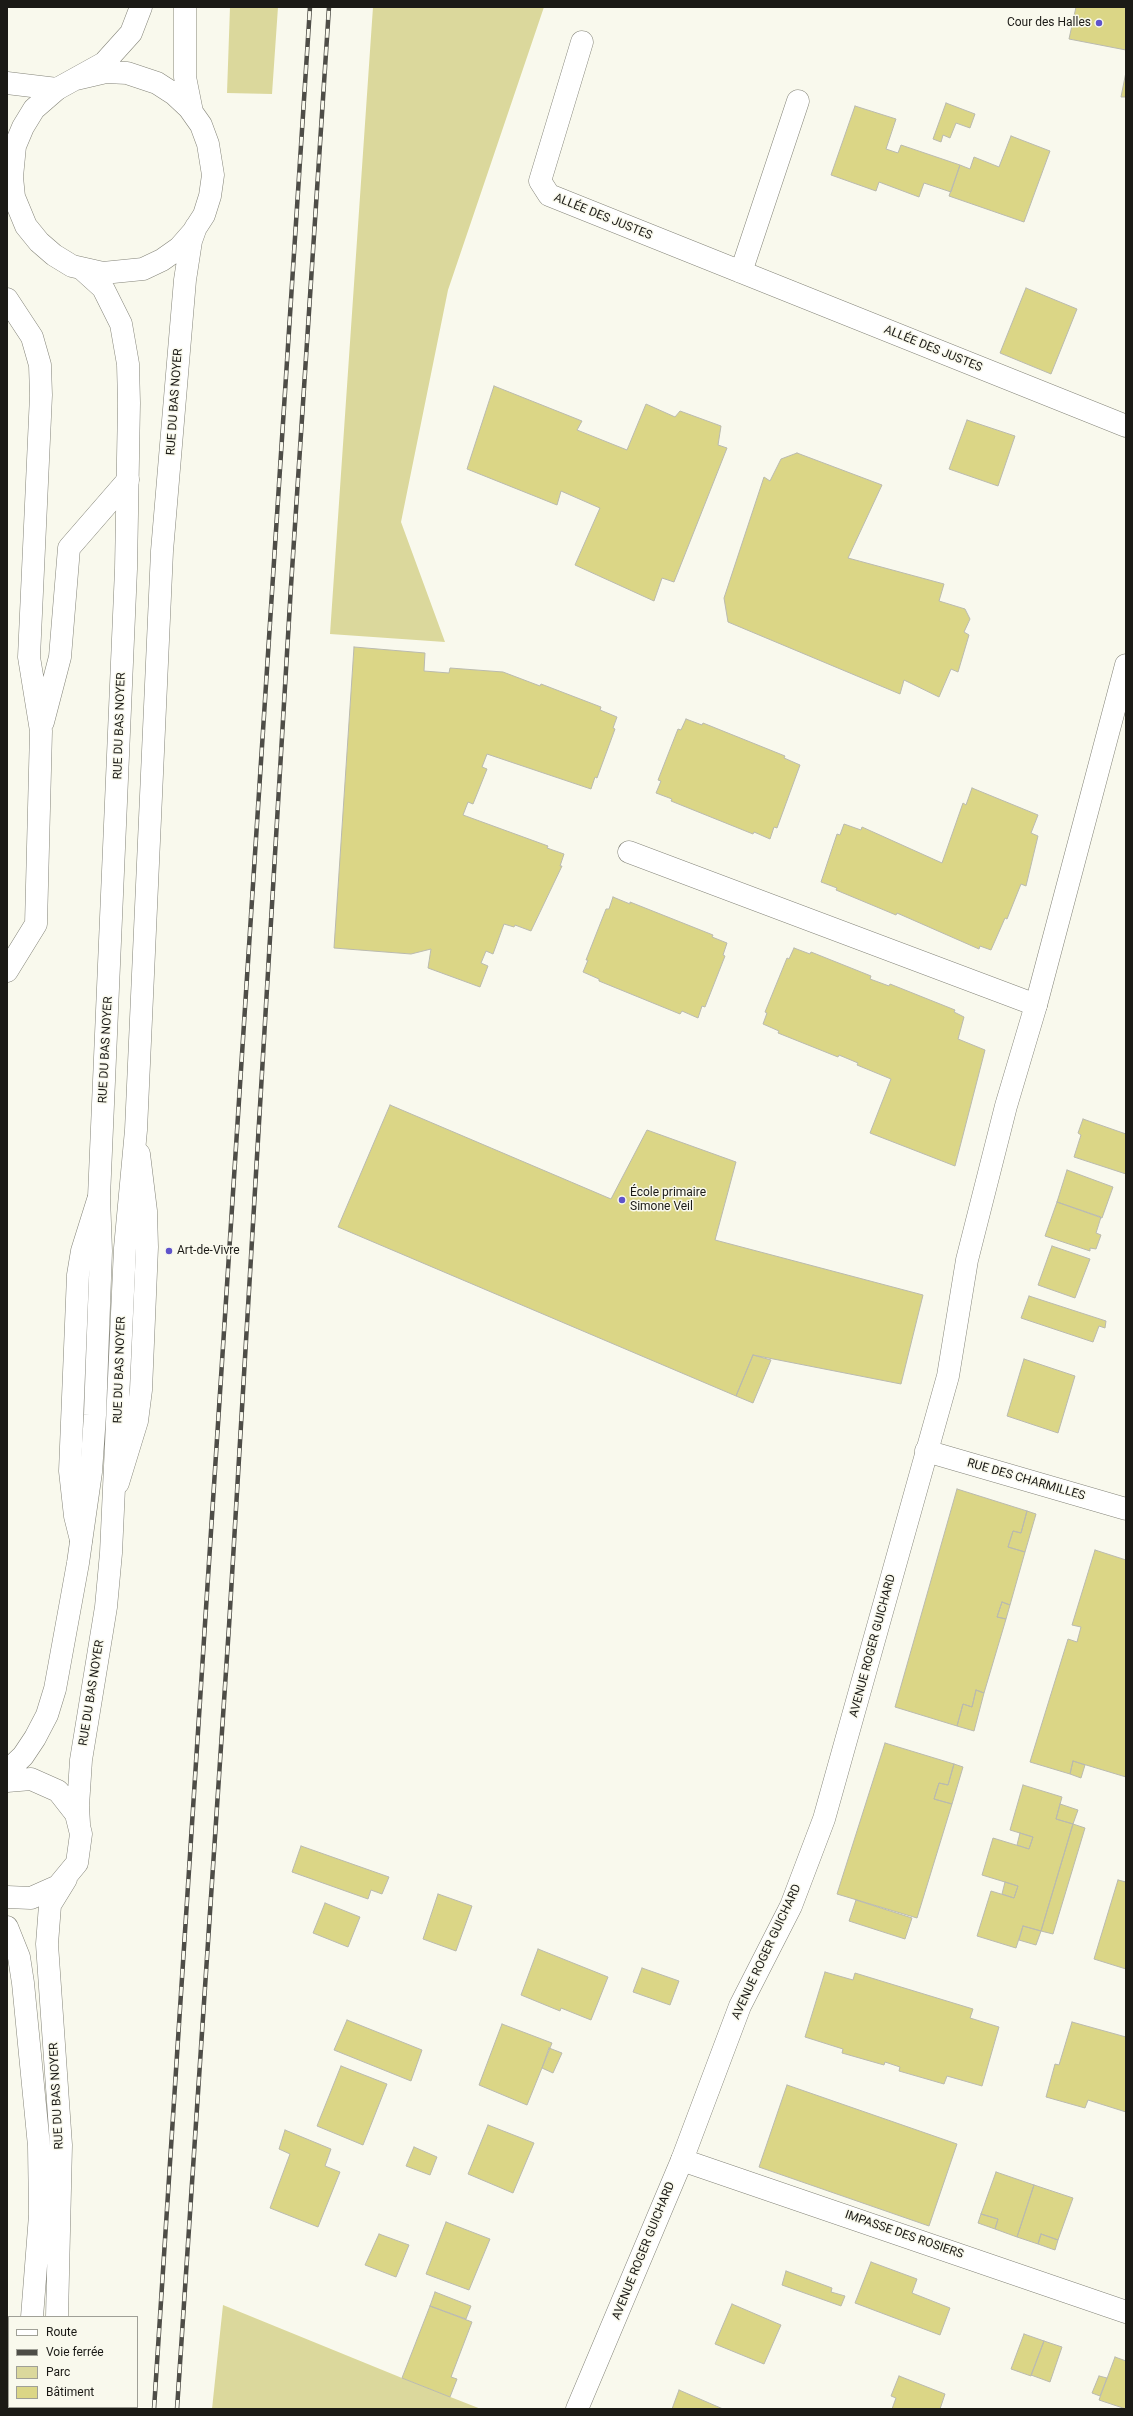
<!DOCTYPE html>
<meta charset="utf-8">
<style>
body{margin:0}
#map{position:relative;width:1133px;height:2416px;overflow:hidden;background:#f9f9ed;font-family:Roboto,sans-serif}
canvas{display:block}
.frame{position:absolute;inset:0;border:8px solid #1b1a16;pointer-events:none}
.legend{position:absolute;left:8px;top:2316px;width:130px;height:92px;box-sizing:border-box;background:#f9f9ed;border:1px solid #a0a097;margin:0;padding:5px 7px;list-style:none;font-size:12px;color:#1b1a16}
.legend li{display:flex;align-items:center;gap:8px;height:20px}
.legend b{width:20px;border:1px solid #a0a097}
</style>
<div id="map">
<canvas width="1133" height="2416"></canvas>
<div class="frame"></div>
<ul class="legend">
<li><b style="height:5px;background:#fff"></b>Route</li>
<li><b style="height:5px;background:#4e4d47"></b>Voie ferrée</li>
<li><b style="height:11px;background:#dbd89c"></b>Parc</li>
<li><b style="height:11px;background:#dbd686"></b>Bâtiment</li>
</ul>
</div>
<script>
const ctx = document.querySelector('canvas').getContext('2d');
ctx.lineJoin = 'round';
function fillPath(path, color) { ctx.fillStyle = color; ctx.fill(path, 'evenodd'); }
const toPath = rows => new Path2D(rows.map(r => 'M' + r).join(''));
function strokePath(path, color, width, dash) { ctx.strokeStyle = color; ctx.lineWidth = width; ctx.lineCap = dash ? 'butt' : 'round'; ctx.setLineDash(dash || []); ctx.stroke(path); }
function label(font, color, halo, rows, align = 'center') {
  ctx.font = font + ' Roboto,sans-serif'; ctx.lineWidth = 3; ctx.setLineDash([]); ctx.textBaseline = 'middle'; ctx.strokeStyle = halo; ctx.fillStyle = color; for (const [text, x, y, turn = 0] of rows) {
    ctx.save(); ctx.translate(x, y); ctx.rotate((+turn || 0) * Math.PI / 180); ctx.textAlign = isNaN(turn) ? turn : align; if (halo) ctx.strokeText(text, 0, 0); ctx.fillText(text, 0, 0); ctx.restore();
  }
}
const green = toPath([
 [230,7,278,7,272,94,227,93],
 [373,7,544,7,448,290,401,522,445,642,330,634],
 [223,2305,402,2378,481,2409,212,2409]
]);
const building = toPath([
 [1076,7,1126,7,1126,50,1069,39,1076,7],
 [1126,72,1126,97,1121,97,1126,72],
 [946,103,975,114,970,128,956,123,950,138,943,135,941,142,933,139,946,103],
 [855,106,896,119,886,149,898,153,901,145,960,165,951,192,924,183,919,197,879,182,876,191,831,175,855,106],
 [1011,136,1050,151,1024,222,949,196,960,165,970,169,974,157,999,167,1011,136],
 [1026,288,1077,309,1051,374,1000,353,1026,288],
 [494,386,582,421,577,430,627,450,646,404,675,417,680,411,721,426,718,445,727,448,674,582,662,578,654,601,575,565,600,508,561,491,557,505,467,469,494,386],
 [967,420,1015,436,998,486,949,469,967,420],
 [797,453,882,485,848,558,944,584,939,601,965,609,970,619,964,632,969,635,958,672,951,669,939,697,904,680,900,694,728,622,724,598,764,477,770,481,781,459,797,453],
 [354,647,425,653,424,671,449,673,450,668,503,672,540,686,541,684,601,707,600,710,617,717,613,728,615,729,597,778,595,777,591,789,487,754,482,767,487,769,473,804,468,802,463,815,548,846,547,848,564,854,560,866,562,866,531,931,515,925,514,927,504,924,493,954,486,951,481,963,488,966,480,987,428,968,431,949,411,954,334,948,354,647],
 [686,719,702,725,703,723,785,756,784,758,800,765,777,828,774,827,770,839,754,832,753,834,671,801,672,799,656,793,661,781,658,780,678,729,681,730,686,719],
 [972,788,1038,815,1031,833,1038,836,1026,886,1021,884,1007,919,1005,918,991,950,980,946,979,949,897,913,896,915,836,890,837,888,821,882,837,834,840,835,844,824,861,830,862,827,942,863,963,803,966,805,972,788],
 [613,897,630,904,630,902,713,935,712,937,727,943,723,955,725,956,705,1007,702,1006,698,1018,682,1011,680,1014,599,981,599,979,583,972,588,960,586,960,606,909,609,909,613,897],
 [794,948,810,954,811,952,871,976,870,979,889,986,890,984,955,1010,954,1012,964,1017,958,1039,985,1050,955,1166,870,1133,891,1079,857,1065,858,1063,839,1055,838,1057,778,1033,779,1031,763,1024,767,1013,765,1012,787,958,789,959,794,948],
 [390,1105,611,1199,647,1130,736,1162,715,1240,923,1295,901,1384,753,1355,736,1396,338,1227,390,1105],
 [1083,1119,1126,1134,1126,1174,1074,1157,1081,1135,1078,1133,1083,1119],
 [1067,1170,1113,1187,1102,1218,1057,1202,1067,1170],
 [1057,1202,1101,1217,1096,1233,1101,1235,1096,1249,1090,1248,1090,1251,1045,1236,1057,1202],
 [1052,1246,1090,1259,1075,1298,1038,1285,1052,1246],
 [1029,1296,1106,1321,1105,1328,1099,1326,1093,1342,1021,1318,1029,1296],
 [753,1355,771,1360,753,1403,736,1396,753,1355],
 [1024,1359,1075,1376,1058,1433,1007,1416,1024,1359],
 [957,1489,1027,1511,1021,1533,1013,1531,1008,1547,1025,1552,1010,1605,1002,1602,997,1617,1006,1619,984,1693,976,1690,972,1707,963,1704,957,1726,895,1707,957,1489],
 [1027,1511,1036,1514,1025,1552,1008,1547,1013,1531,1021,1533,1027,1511],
 [1095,1550,1126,1560,1126,1777,1073,1761,1070,1774,1030,1762,1068,1639,1077,1642,1081,1627,1072,1625,1095,1550],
 [1002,1602,1010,1605,1006,1619,997,1617,1002,1602],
 [976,1690,984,1693,974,1731,957,1726,963,1704,972,1707,976,1690],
 [885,1743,954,1764,948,1785,939,1783,934,1799,952,1804,917,1918,837,1894,885,1743],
 [1073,1761,1085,1765,1081,1778,1070,1774,1073,1761],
 [954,1764,963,1767,952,1804,934,1799,939,1783,948,1785,954,1764],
 [1023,1785,1062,1797,1056,1819,1073,1824,1041,1931,1023,1926,1016,1948,977,1936,991,1891,1014,1898,1018,1886,982,1875,993,1838,1029,1849,1033,1837,1010,1830,1023,1785],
 [1060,1804,1078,1810,1073,1824,1056,1819,1060,1804],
 [1073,1824,1085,1828,1053,1934,1041,1931,1073,1824],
 [1020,1833,1033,1837,1029,1849,1017,1845,1020,1833],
 [301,1846,389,1877,382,1894,371,1890,368,1899,292,1872,301,1846],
 [1118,1880,1126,1882,1126,1969,1094,1959,1118,1880],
 [1005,1882,1018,1886,1014,1898,1002,1894,1005,1882],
 [438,1894,472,1906,456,1951,423,1939,438,1894],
 [856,1900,912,1918,905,1939,849,1921,856,1900],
 [325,1903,360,1917,348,1947,313,1933,325,1903],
 [1023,1926,1041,1931,1036,1945,1019,1940,1023,1926],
 [538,1949,608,1977,591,2020,561,2008,560,2011,521,1995,538,1949],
 [642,1968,679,1981,670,2005,633,1992,642,1968],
 [825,1972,853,1980,855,1973,973,2009,970,2018,999,2027,982,2086,947,2076,944,2084,899,2071,900,2067,885,2062,884,2065,842,2053,843,2049,805,2037,825,1972],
 [347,2020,422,2050,411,2081,334,2050,347,2020],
 [1072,2022,1126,2037,1126,2112,1088,2100,1085,2108,1046,2097,1055,2064,1059,2065,1072,2022],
 [502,2024,552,2043,527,2105,479,2085,502,2024],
 [549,2048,562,2053,553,2073,542,2068,549,2048],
 [341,2066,387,2084,363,2145,317,2126,341,2066],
 [787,2085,957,2144,929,2226,759,2167,787,2085],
 [488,2125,534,2143,513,2193,468,2174,488,2125],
 [285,2130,331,2149,325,2166,340,2172,318,2227,270,2208,290,2154,279,2149,285,2130],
 [414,2147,437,2157,430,2175,406,2166,414,2147],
 [996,2172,1034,2185,1017,2237,995,2229,998,2219,981,2214,996,2172],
 [1034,2185,1073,2198,1058,2240,1041,2234,1038,2244,1017,2237,1034,2185],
 [981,2214,998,2219,995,2229,978,2223,981,2214],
 [446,2222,490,2239,469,2290,426,2274,446,2222],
 [379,2234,409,2245,396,2277,365,2265,379,2234],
 [1041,2234,1058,2240,1055,2250,1038,2244,1041,2234],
 [871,2262,917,2279,912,2293,950,2308,940,2335,855,2303,871,2262],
 [786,2271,832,2288,831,2292,845,2296,841,2306,782,2285,786,2271],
 [435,2292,471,2306,466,2319,430,2306,435,2292],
 [732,2304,781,2325,764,2364,715,2344,732,2304],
 [430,2306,472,2322,451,2377,457,2379,450,2397,402,2378,430,2306],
 [1024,2334,1044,2341,1031,2376,1011,2369,1024,2334],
 [1044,2341,1062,2347,1050,2382,1031,2375,1044,2341],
 [1115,2357,1126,2361,1126,2409,1099,2400,1115,2357],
 [899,2376,945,2394,940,2409,892,2409,896,2398,891,2396,899,2376],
 [1099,2376,1107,2378,1100,2396,1092,2393,1099,2376],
 [679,2390,723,2409,672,2409,679,2390]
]);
const service = toPath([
 [7,299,32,337,40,365,41,395,29,657,41,731,36,924,7,971],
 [43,722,60,657,69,548,128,480],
 [118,1483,137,1421,141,1390,147,1247,146,1211,139,1154],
 [81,1540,75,1516,70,1471,78,1275,82,1251,98,1200]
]);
const minor = toPath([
 [582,42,540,181,549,195,1126,426],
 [7,83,57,89],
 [741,272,798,101],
 [629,852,1036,1005],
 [926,1451,1126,1509],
 [682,2160,1126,2312]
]);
const tertiary = toPath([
 [185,7,185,77,192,112],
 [76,79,106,72,127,73,157,83,174,94,189,108,201,125,208,144,213,175,210,196,204,215,193,232,179,248,162,260,143,269,103,273,72,266,54,255,39,242,26,226,14,197,12,177,15,146,23,127,34,109,57,89,104,63,131,33,141,7],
 [7,1771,23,1756,35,1738,47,1715,55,1689,78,1563,91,1472,95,1415,101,1251,99,1197,126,569,129,403,128,364,121,324,103,288,82,269],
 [7,1781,31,1779,58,1791,76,1814,81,1834,77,1863,58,1886,31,1898,7,1897],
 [79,1824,78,1806,81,1760,106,1607,111,1553,125,1248,136,1130,162,551,185,280,191,241,196,227],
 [7,1927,19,1957,23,1983,39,2146,40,2215,32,2317],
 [57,2317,61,2145,47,1944,50,1905,66,1879],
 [59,2407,59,2409],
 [21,2409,22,2407]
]);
const secondary = toPath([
 [577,2409,682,2160,740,2006,791,1906,824,1819,948,1376,967,1260,1006,1106,1036,1005,1126,665]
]);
const rail = toPath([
 [154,2409,310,7],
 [177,2409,229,1626,291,586,329,7]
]);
const markers = [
 [1099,23,4,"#5f53cb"],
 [622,1200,4,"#5f53cb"],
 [169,1251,4,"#5f53cb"]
];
const poiNames = [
 ["Cour des Halles",1091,23,"right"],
 ["École primaire",630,1193],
 ["Simone Veil",630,1207],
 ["Art-de-Vivre",177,1251]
];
const streetNames = [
 ["ALLÉE DES JUSTES",603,217,22],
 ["ALLÉE DES JUSTES",933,349,22],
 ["RUE DU BAS NOYER",175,402,-86],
 ["RUE DU BAS NOYER",120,726,-88],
 ["RUE DU BAS NOYER",106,1050,-87],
 ["RUE DU BAS NOYER",120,1370,-88],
 ["RUE DES CHARMILLES",1026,1480,16],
 ["AVENUE ROGER GUICHARD",873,1646,-75],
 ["RUE DU BAS NOYER",92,1693,-81],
 ["AVENUE ROGER GUICHARD",767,1952,-65],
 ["RUE DU BAS NOYER",57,2096,-93],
 ["IMPASSE DES ROSIERS",904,2235,19],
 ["AVENUE ROGER GUICHARD",644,2251,-68]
];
fillPath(green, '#dbd89c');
fillPath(building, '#dbd686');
strokePath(building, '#babaaf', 1);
strokePath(service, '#848479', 23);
strokePath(minor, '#848479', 23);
strokePath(tertiary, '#848479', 23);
strokePath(secondary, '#848479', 23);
strokePath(service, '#fff', 22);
strokePath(minor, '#fff', 22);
strokePath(tertiary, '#fff', 22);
strokePath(secondary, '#fff', 22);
strokePath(rail, '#4e4d47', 4.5);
strokePath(rail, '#f9f9ed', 3, [9]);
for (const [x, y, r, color] of markers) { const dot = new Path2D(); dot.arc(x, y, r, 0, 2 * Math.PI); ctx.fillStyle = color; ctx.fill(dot); strokePath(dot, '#f9f9ed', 1.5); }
label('12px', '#1b1a16', '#f9f9ed', poiNames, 'left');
label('12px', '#1b1a16', '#f9f9ed', streetNames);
</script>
